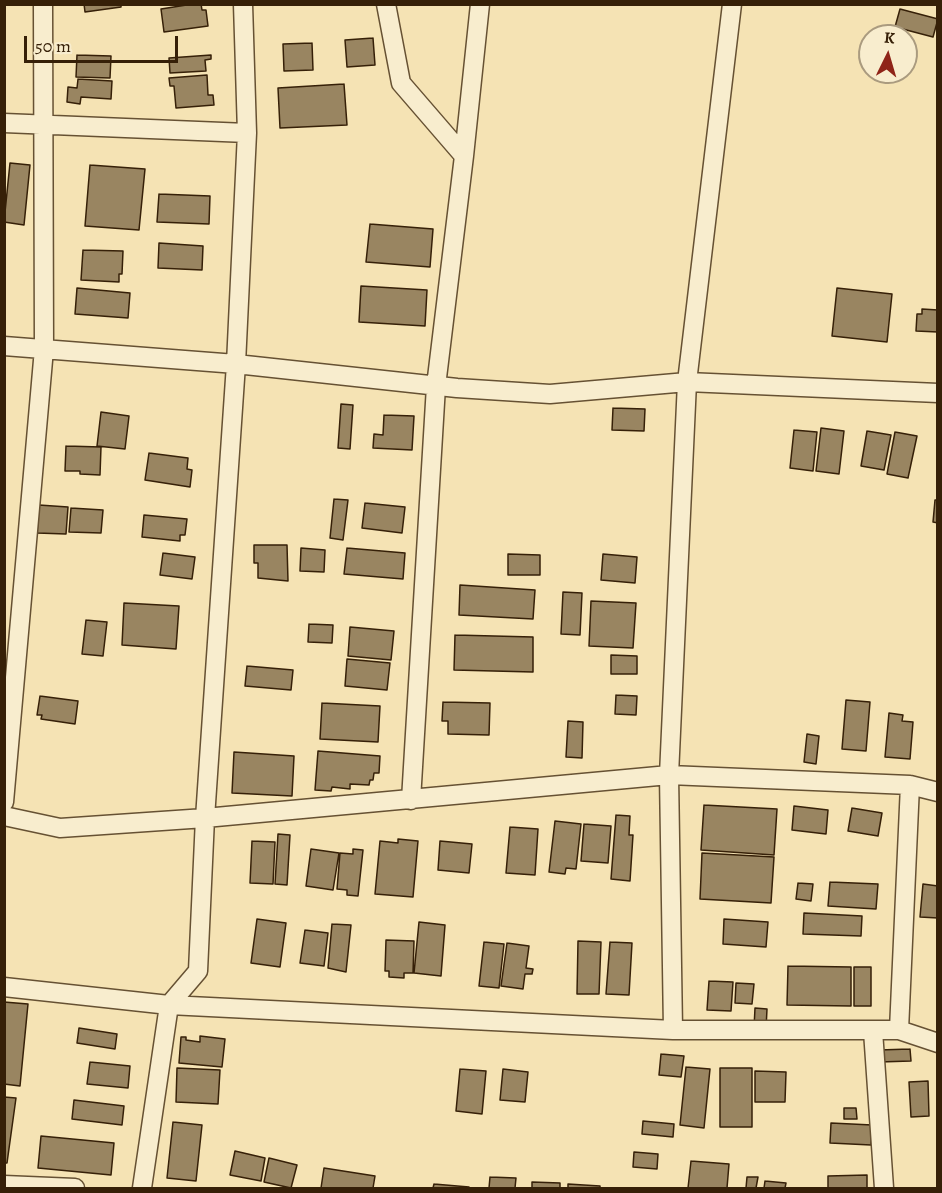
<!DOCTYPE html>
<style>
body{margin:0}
#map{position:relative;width:942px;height:1193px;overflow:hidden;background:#f5e3b4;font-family:Alegreya,serif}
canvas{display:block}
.frame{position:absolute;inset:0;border:6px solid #362008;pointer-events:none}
.north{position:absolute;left:858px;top:24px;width:60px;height:60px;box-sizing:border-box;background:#f8edce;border:2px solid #aa9b7f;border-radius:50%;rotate:5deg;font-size:16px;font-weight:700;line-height:24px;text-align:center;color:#362008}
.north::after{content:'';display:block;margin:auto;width:21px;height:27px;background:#8f2418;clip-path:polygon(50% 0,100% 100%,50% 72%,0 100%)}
.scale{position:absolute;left:24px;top:36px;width:154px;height:27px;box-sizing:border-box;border:3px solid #362008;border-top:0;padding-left:8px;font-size:18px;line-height:21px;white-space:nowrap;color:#362008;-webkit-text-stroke:4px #f8edce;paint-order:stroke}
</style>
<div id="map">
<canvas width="942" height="1193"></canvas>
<div class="frame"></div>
<div class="north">K</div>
<div class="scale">50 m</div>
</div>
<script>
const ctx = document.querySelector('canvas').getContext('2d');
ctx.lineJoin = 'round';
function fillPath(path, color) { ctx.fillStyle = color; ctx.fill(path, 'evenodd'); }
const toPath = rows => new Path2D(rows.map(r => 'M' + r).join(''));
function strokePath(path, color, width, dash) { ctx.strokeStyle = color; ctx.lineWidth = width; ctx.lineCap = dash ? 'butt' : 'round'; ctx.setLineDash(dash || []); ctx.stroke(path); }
const building = toPath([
 [84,4,121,4,121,7,85,12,84,4],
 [193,4,201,4,202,10,206,10,208,26,164,32,161,9,193,4],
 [900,9,938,19,933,37,895,27,900,9],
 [373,38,375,65,347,67,345,40,373,38],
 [312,43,313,70,284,71,283,44,312,43],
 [77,55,111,56,110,78,76,77,77,55],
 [211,55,211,59,205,60,206,71,170,73,169,58,211,55],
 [207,75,208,95,213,95,214,105,176,108,174,86,170,86,169,78,207,75],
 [78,79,112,81,111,99,81,97,80,104,67,102,68,87,77,88,78,79],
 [344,84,347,125,280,128,278,88,344,84],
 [10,163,30,165,24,225,4,222,10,163],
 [90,165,145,169,139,230,85,226,90,165],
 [159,194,210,196,209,224,157,222,159,194],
 [370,224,433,229,430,267,366,262,370,224],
 [159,243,203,246,202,270,158,268,159,243],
 [83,250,123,251,122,274,119,274,119,282,81,280,83,250],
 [361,286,427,290,425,326,359,322,361,286],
 [77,288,130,293,128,318,75,314,77,288],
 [837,288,892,294,887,342,832,336,837,288],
 [922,309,938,310,938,332,916,331,917,314,922,314,922,309],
 [341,404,353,405,350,449,338,448,341,404],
 [613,408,645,409,644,431,612,430,613,408],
 [101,412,129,416,125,449,97,446,101,412],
 [384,415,414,416,412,450,373,448,374,434,383,435,384,415],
 [821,428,844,431,839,474,816,471,821,428],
 [794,430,817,432,813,471,790,468,794,430],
 [867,431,891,435,884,470,861,466,867,431],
 [895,432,917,436,908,478,887,474,895,432],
 [66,446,101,447,100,475,80,474,80,471,65,471,66,446],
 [149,453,188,458,187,469,192,470,190,487,145,480,149,453],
 [334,499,348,500,343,540,330,538,334,499],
 [935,500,938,500,938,523,933,522,935,500],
 [365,503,405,507,402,533,362,528,365,503],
 [39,505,68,507,66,534,37,533,39,505],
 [71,508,103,510,101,533,69,532,71,508],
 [144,515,187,519,185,535,180,535,180,541,142,537,144,515],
 [254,545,287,545,288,581,258,578,258,563,254,563,254,545],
 [301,548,325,550,324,572,300,571,301,548],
 [347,548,405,553,403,579,344,574,347,548],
 [163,553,195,557,192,579,160,575,163,553],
 [508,554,540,555,540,575,508,575,508,554],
 [603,554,637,557,635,583,601,580,603,554],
 [460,585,535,590,533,619,459,615,460,585],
 [563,592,582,593,580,635,561,634,563,592],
 [591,601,636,603,633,648,589,646,591,601],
 [124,603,179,606,176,649,122,645,124,603],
 [86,620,107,622,103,656,82,654,86,620],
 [309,624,333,625,332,643,308,642,309,624],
 [350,627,394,631,391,660,348,656,350,627],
 [455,635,533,637,533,672,454,670,455,635],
 [611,655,637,656,637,674,611,674,611,655],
 [347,659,390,663,387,690,345,686,347,659],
 [247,666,293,670,291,690,245,686,247,666],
 [616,695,637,696,636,715,615,714,616,695],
 [40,696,78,701,75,724,41,719,42,715,37,715,40,696],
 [846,700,870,702,866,751,842,749,846,700],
 [443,702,490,703,489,735,448,734,448,721,442,721,443,702],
 [322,703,380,706,378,742,320,739,322,703],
 [889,713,903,715,902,721,913,722,910,759,885,757,889,713],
 [568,721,583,722,582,758,566,757,568,721],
 [807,734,819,736,816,764,804,762,807,734],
 [318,751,380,756,379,773,374,773,373,780,370,780,369,785,350,784,350,789,332,787,331,791,315,790,318,751],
 [234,752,294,756,292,796,232,793,234,752],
 [704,805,777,809,774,855,701,850,704,805],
 [794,806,828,810,826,834,792,830,794,806],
 [852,808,882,813,878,836,848,831,852,808],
 [616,815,630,816,629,835,633,835,630,881,611,879,616,815],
 [555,821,581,824,576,869,566,868,565,874,549,872,555,821],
 [584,824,611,826,608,863,581,861,584,824],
 [510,827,538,829,535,875,506,873,510,827],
 [278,834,290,835,287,885,275,884,278,834],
 [398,839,418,841,413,897,375,894,380,841,398,843,398,839],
 [252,841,275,842,273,884,250,883,252,841],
 [440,841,472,844,469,873,438,870,440,841],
 [311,849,339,853,333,890,306,886,311,849],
 [353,849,363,850,358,896,347,895,347,890,337,889,340,853,353,854,353,849],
 [702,853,774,857,771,903,700,899,702,853],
 [830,882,878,884,876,909,828,906,830,882],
 [798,883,813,884,811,901,796,899,798,883],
 [923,884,938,886,938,918,920,917,923,884],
 [804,913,862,916,861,936,803,934,804,913],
 [257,919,286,923,280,967,251,963,257,919],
 [724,919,768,922,766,947,723,944,724,919],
 [419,922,445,925,441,976,414,973,419,922],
 [332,924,351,925,346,972,328,968,332,924],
 [305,930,328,933,324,966,300,963,305,930],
 [386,940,414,941,413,973,404,973,404,978,389,977,389,971,385,971,386,940],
 [578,941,601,942,599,994,577,994,578,941],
 [484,942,504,944,499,988,479,986,484,942],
 [610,942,632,943,629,995,606,994,610,942],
 [507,943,529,946,526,968,533,969,532,974,525,974,523,989,501,986,507,943],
 [788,966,851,967,851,1006,787,1005,788,966],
 [854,967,871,967,871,1006,854,1006,854,967],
 [709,981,733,982,731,1011,707,1010,709,981],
 [736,983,754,984,752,1004,735,1003,736,983],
 [4,1002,28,1004,20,1086,4,1084,4,1002],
 [755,1008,767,1009,766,1029,754,1028,755,1008],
 [79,1028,117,1034,115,1049,77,1043,79,1028],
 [200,1036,225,1039,222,1067,179,1063,181,1037,186,1037,186,1040,200,1042,200,1036],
 [910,1049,911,1061,879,1062,879,1050,910,1049],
 [661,1054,684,1056,681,1077,659,1075,661,1054],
 [90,1062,130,1066,128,1088,87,1084,90,1062],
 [686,1067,710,1069,704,1128,680,1125,686,1067],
 [177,1068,220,1070,218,1104,176,1102,177,1068],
 [720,1068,752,1068,752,1127,720,1127,720,1068],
 [460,1069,486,1071,482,1114,456,1111,460,1069],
 [503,1069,528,1072,525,1102,500,1100,503,1069],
 [755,1071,786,1072,785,1102,755,1102,755,1071],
 [928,1081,929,1116,911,1117,909,1082,928,1081],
 [4,1097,16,1098,7,1163,4,1163,4,1097],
 [74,1100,124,1106,122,1125,72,1119,74,1100],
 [844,1108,856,1108,857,1119,844,1119,844,1108],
 [643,1121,674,1124,673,1137,642,1134,643,1121],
 [173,1122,202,1125,196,1181,167,1178,173,1122],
 [831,1123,872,1125,871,1145,830,1143,831,1123],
 [41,1136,114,1143,111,1175,38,1168,41,1136],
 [235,1151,265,1158,261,1181,230,1175,235,1151],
 [634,1152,658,1154,657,1169,633,1167,634,1152],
 [269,1158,297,1165,291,1188,264,1182,269,1158],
 [691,1161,729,1164,727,1188,688,1188,691,1161],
 [324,1168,375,1176,373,1188,321,1188,324,1168],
 [867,1175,867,1188,828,1188,828,1176,867,1175],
 [490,1177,516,1178,515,1188,489,1188,490,1177],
 [747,1177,758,1177,756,1188,746,1188,747,1177],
 [765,1181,786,1183,785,1188,764,1188,765,1181],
 [532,1182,560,1183,560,1188,532,1188,532,1182],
 [434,1184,469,1187,468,1188,433,1188,434,1184],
 [568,1184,600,1186,600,1188,568,1188,568,1184]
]);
const street = toPath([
 [386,4,401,83,464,156],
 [4,123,247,133],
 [4,346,236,364,457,388,550,394,687,382,938,393],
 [411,800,436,386,464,156,480,4],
 [4,802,44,349,43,4],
 [4,816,60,828,205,818,669,775,910,785,938,792],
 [4,987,169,1005,673,1030,899,1030,938,1043],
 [673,1030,669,775,687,382,732,4],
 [899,1030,910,785],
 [873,1031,884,1188],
 [4,1185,75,1188],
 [142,1188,169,1005,198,971,205,818,236,364,247,133,243,4]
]);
fillPath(building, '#998561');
strokePath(building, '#362008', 1.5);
strokePath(street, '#665133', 21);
strokePath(street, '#f8edce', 18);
</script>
